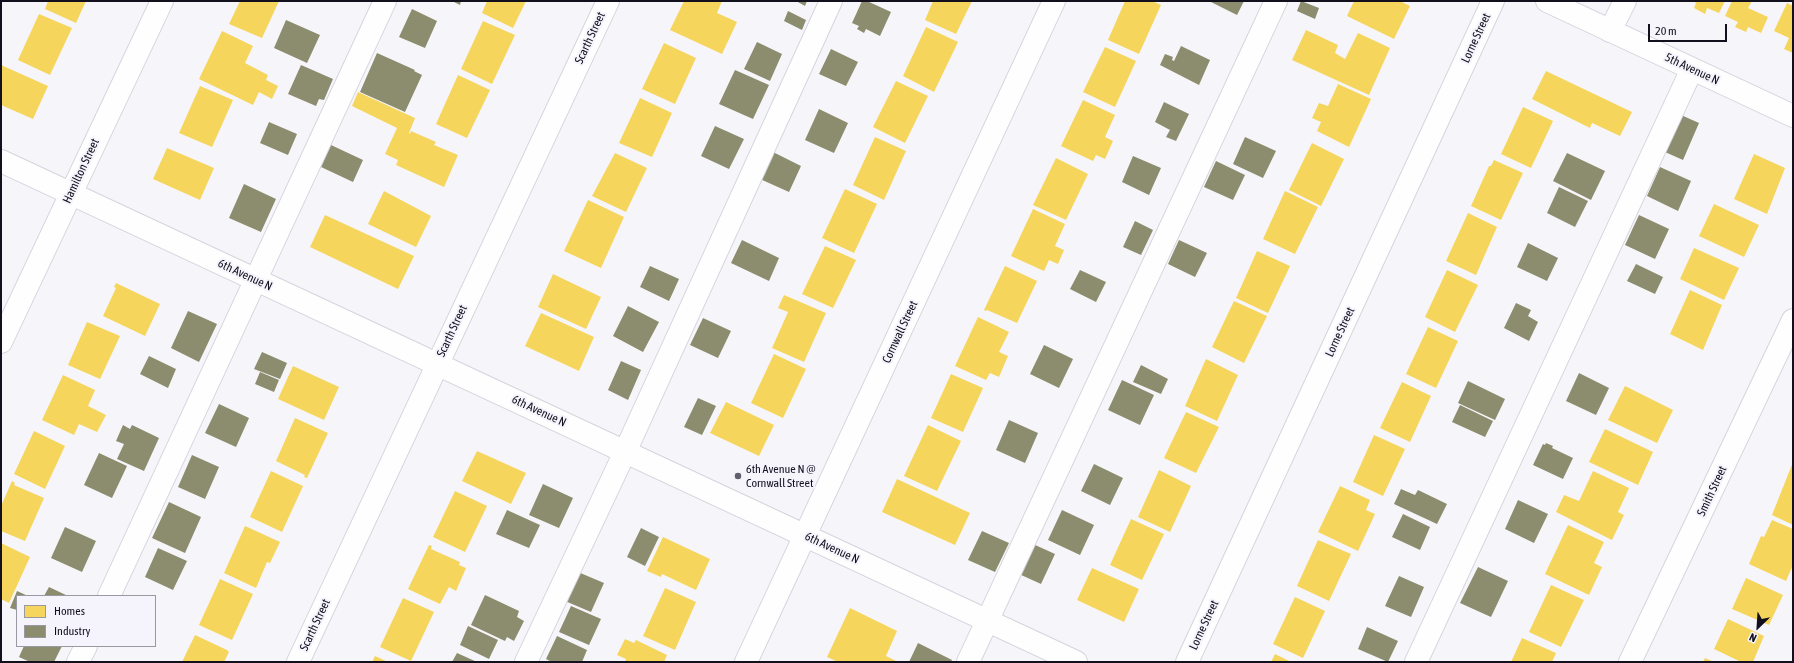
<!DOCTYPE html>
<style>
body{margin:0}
#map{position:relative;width:1794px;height:663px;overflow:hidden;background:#f6f6fa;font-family:"Asap Condensed",sans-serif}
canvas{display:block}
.frame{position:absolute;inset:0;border:2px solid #11101c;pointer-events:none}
.legend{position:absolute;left:16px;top:595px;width:140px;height:52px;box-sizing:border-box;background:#f5f4fc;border:1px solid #9a99a2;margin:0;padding:5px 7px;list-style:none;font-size:12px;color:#11101c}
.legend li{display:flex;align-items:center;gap:8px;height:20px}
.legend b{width:20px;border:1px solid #9a99a2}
.north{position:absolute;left:1738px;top:607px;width:40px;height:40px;-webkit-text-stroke:3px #f5f4fc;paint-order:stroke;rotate:205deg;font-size:11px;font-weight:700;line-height:16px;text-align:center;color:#11101c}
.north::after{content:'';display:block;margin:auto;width:14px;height:18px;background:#11101c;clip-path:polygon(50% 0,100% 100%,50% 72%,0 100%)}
.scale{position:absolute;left:1648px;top:24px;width:79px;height:18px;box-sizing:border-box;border:2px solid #11101c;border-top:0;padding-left:5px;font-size:12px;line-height:14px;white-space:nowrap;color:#11101c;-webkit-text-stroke:3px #f5f4fc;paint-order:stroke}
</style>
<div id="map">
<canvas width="1794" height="663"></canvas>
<div class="frame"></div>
<ul class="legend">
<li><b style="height:11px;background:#f6d55c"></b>Homes</li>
<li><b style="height:11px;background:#8c8c6e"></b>Industry</li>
</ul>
<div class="north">N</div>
<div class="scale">20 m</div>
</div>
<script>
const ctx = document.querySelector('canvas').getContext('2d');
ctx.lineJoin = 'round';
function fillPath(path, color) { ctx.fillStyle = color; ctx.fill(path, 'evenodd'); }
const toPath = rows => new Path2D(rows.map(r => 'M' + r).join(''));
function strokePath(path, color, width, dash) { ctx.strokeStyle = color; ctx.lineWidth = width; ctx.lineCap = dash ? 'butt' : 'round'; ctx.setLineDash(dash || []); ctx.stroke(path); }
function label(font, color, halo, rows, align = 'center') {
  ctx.font = font + ' "Asap Condensed",sans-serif'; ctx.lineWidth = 4; ctx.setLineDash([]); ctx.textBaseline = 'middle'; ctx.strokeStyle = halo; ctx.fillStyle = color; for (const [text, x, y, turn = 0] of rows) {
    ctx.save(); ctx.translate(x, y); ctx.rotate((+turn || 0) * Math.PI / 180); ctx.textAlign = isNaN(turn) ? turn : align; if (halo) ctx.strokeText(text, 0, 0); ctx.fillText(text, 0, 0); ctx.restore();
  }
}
const homes = toPath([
 [48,1,86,1,76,23,45,9],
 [240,1,279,1,262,38,229,24],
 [487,1,526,1,513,28,482,13],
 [684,1,722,1,717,13,737,22,722,54,670,30],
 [933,1,972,1,956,34,925,20],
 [1125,1,1152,1,1161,5,1139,54,1108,40],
 [1354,1,1400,1,1410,6,1394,39,1347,16],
 [1693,1,1725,1,1719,13,1707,8,1705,14,1694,8,1696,3],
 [1732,1,1752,1,1748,8,1768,17,1761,33,1748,27,1746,32,1735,27,1738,22,1725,16],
 [1787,3,1793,6,1793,53,1784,49,1789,38,1774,31],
 [39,14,72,28,50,75,18,60],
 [483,21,515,35,492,84,461,69],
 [926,27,958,42,934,92,903,76],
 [1306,30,1338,45,1335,53,1345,59,1358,33,1390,48,1369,95,1292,60],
 [222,31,253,46,245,63,268,75,266,80,278,86,272,99,259,92,253,105,199,79],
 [664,43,696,58,675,104,642,89],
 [1105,47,1136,61,1115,107,1083,92],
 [1,65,48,86,33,119,1,105],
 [1546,71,1632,112,1620,136,1592,123,1590,128,1532,99],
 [458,75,490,90,467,138,436,124],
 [896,81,928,96,905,143,873,127],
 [1338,84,1371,99,1349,147,1317,131,1321,122,1312,118,1319,103,1328,106],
 [200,86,233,100,212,147,179,133],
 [358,92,415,118,409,133,410,134,411,131,436,142,434,145,458,155,444,187,396,165,398,160,385,154,397,128,352,106],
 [640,98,672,113,652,157,619,143],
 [1083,100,1115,115,1105,137,1113,141,1105,159,1096,155,1093,161,1061,146],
 [1523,107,1553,121,1531,168,1501,154],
 [875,137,906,151,884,200,853,185],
 [1312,143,1344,159,1321,206,1289,190],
 [167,148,214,168,200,200,153,179],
 [615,153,647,168,626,212,592,196],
 [1754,154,1785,168,1767,214,1734,199],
 [1056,158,1088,174,1066,220,1033,205],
 [1494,160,1523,173,1501,220,1471,206,1489,166,1491,166],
 [845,189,877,204,854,253,822,238],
 [384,191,431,216,416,247,368,224],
 [1285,191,1318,207,1295,254,1263,239],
 [588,200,624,217,601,268,564,251],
 [1714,204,1759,225,1744,257,1699,236],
 [1033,209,1065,224,1055,246,1064,250,1058,264,1049,260,1044,271,1011,256],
 [1468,213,1497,227,1476,275,1446,261],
 [325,215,414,256,398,289,310,247],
 [825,246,856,260,833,308,802,294],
 [1694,248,1739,268,1724,300,1680,279],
 [1257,251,1290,266,1268,313,1236,298],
 [1005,266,1037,281,1017,323,987,310,986,311,984,310],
 [1447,270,1478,285,1455,332,1425,317],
 [553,274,601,297,586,329,538,307],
 [116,283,160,304,145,336,103,316,116,288,114,287],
 [1690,290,1722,305,1703,350,1670,334],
 [784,295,826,313,804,362,772,348,788,312,778,308],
 [1234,301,1267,316,1244,363,1212,347],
 [541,313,594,337,579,371,525,346],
 [978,317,1009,332,999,352,1008,356,999,377,990,373,986,380,955,366],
 [87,322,120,336,100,379,68,365],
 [1428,327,1458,341,1436,388,1406,374],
 [774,354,806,369,783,418,751,403],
 [1206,359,1238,375,1217,421,1185,406],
 [293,366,339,387,324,420,278,399],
 [951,374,983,388,963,432,931,418],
 [63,375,95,390,88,406,106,415,97,432,79,424,74,435,42,420],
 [1402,382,1431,396,1410,442,1380,428],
 [1625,386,1673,410,1657,443,1608,420],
 [726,402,774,425,759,456,710,433],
 [1186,412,1219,427,1196,473,1164,458],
 [295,418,328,433,307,478,304,477,305,475,276,461],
 [928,425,961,441,937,491,904,476],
 [1605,429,1653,452,1638,485,1589,462],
 [34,431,65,446,45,489,14,474],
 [1374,435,1405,449,1383,496,1353,482],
 [477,451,526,473,511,504,462,481],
 [1793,462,1793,525,1772,515],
 [1159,470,1191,486,1170,532,1138,517],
 [271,471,303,486,282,532,250,517],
 [1593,471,1629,488,1618,512,1624,515,1612,540,1556,512,1564,495,1579,501],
 [897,479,970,513,955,545,882,512],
 [12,481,15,483,14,485,44,498,25,541,1,531,1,506],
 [1340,486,1370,500,1366,510,1375,514,1358,551,1318,532],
 [455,491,487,506,465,552,433,537],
 [1131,519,1164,534,1142,580,1110,565],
 [1772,520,1793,529,1793,565,1786,581,1749,564,1761,536,1764,537],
 [1568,525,1604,542,1594,563,1602,567,1589,595,1545,574],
 [245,526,280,542,270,563,267,562,256,588,224,573],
 [663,537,710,559,696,590,662,574,661,577,647,571],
 [1318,540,1351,554,1329,601,1297,586],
 [1,543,30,557,9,603,1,599],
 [429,545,432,546,431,549,460,562,459,565,466,568,456,591,449,587,440,604,408,589],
 [1092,568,1139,589,1124,622,1077,600],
 [1746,578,1783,595,1769,625,1732,609],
 [220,579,253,594,232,640,199,625],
 [1551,585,1584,600,1561,647,1529,632],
 [665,588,696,602,675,650,643,636],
 [1295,597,1325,611,1303,658,1273,644],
 [403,598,434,612,411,661,380,647],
 [850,608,897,631,886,656,896,661,896,662,838,662,827,657],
 [1728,619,1764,636,1753,662,1741,662,1714,649],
 [195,635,227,650,229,652,224,662,182,662],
 [1522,638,1556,653,1552,662,1511,662],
 [625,639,634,643,636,640,667,655,664,662,625,662,626,659,617,655],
 [1275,654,1291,662,1271,662],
 [375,656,388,662,372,662],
 [1705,658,1714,662,1703,662]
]);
const industry = toPath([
 [452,1,461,1,460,5],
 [796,1,807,1,805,6],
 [862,1,867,1,891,12,880,36,866,29,864,33,857,29,859,26,852,23],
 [1209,1,1244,1,1237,15],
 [1301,1,1319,8,1315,19,1297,11],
 [412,9,437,21,425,48,399,37],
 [788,11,806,20,802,30,784,21],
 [286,20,320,35,307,63,274,48],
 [757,42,782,54,770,81,744,69],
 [1181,46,1210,60,1199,85,1160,65,1165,54,1173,57,1172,60,1174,61],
 [831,49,858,62,846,86,819,74],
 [377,53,415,70,414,71,422,75,405,112,360,92],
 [301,65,333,79,324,100,319,99,316,106,288,94],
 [735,70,769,85,753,119,719,104],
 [1164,102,1189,114,1176,141,1166,137,1170,130,1155,122],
 [819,109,848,123,834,153,805,140],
 [1681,115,1699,123,1683,160,1665,152],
 [269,122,297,134,288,155,260,143],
 [715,126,744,139,729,169,701,156],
 [1245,137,1276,151,1263,178,1233,164],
 [331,145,363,160,353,182,321,167],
 [773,152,801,166,789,192,760,179],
 [1567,153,1605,171,1591,200,1553,181],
 [1133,156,1161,168,1149,195,1122,182],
 [1216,161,1245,175,1233,200,1204,187],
 [1660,167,1691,181,1678,211,1647,196],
 [244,184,276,199,261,232,229,218],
 [1559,187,1588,201,1575,227,1547,213],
 [1639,215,1669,229,1655,259,1625,245],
 [1135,221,1153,230,1141,255,1123,247],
 [742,240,779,258,769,281,731,263],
 [1179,240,1207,253,1195,277,1168,264],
 [1528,243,1558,258,1547,281,1517,267],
 [1636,264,1663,277,1655,294,1627,281],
 [650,266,679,279,669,301,640,287],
 [1080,270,1106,282,1096,302,1070,289],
 [1516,303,1531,310,1528,316,1538,322,1529,341,1504,328],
 [628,306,659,322,643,352,613,336],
 [188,311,217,324,199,362,171,348],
 [703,318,731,331,718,358,690,345],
 [1044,345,1073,359,1059,388,1030,374],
 [262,352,287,363,280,379,254,369],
 [149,356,176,369,168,388,140,374],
 [621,361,641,370,628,400,608,390],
 [1141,365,1168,379,1161,394,1133,382],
 [260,372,279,380,274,392,255,384],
 [1579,373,1609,388,1596,415,1566,401],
 [1122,380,1154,395,1140,425,1108,410],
 [1468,381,1505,399,1495,420,1458,403],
 [698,398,716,406,702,435,684,427],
 [219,404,249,418,236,447,205,433],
 [1460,405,1493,421,1485,437,1452,422],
 [1009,420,1038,433,1025,463,996,450],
 [123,425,130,429,132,425,159,438,144,471,117,459,124,444,116,441],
 [1546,443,1553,446,1552,448,1573,458,1563,479,1533,465,1543,444,1545,445],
 [99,453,127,466,112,498,84,485],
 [192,455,219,467,205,499,178,487],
 [1094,464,1123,478,1110,505,1081,491],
 [543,484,573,498,559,528,529,515],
 [1401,489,1415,495,1418,490,1447,504,1437,524,1394,504],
 [1518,500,1548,514,1534,543,1505,529],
 [169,502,201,517,185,553,152,538],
 [507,510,540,525,529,548,496,534],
 [1062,510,1094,525,1080,555,1048,540],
 [1403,514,1430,527,1420,550,1392,537],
 [65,527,96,541,82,572,51,558],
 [641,528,659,537,645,566,627,557],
 [982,531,1009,543,995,572,968,560],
 [1033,544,1055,554,1041,584,1019,574],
 [158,548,187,561,173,590,145,577],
 [1478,567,1508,581,1491,617,1460,603],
 [578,572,604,583,591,612,565,601],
 [1399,576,1424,587,1411,617,1385,606],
 [49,587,68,596,44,596],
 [17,591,28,596,17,596,17,610,10,608],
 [485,595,519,611,517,617,524,621,514,641,507,637,505,641,471,625],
 [571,606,601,619,589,645,559,632],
 [468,626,498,640,489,659,460,645],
 [1367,627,1398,641,1388,662,1358,649],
 [557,636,587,650,582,662,552,662,546,659],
 [918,643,952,660,951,662,909,662],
 [24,646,62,646,54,662,30,662,19,657],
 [457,653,477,662,452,662]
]);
const minor = toPath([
 [1547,1,1793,116],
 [1610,31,1625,1],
 [1,161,1076,662],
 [1,342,162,1],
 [109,596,385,1],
 [78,662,86,646],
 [298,662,608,1],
 [526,662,625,452,831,1],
 [746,662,1054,1],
 [968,662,1276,1],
 [1187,662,1493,1],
 [1416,662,1692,69],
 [1630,662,1793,320]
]);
const markers = [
 [738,476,4,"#61606a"]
];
const streetNames = [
 ["Scarth Street",590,38,-65],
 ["Lorne Street",1476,38,-65],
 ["5th Avenue N",1692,69,25],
 ["Hamilton Street",81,171,-65],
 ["6th Avenue N",245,275,25],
 ["Scarth Street",452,331,-65],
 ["Cornwall Street",900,332,-65],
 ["Lorne Street",1340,332,-65],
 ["6th Avenue N",539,411,25],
 ["Smith Street",1712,491,-65],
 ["6th Avenue N",832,548,25],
 ["Scarth Street",315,625,-65],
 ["Lorne Street",1204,625,-65]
];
const poiNames = [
 ["6th Avenue N @",746,469],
 ["Cornwall Street",746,483]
];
fillPath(homes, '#f6d55c');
fillPath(industry, '#8c8c6e');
strokePath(minor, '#d5d4de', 24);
strokePath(minor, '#fefefe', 22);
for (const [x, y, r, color] of markers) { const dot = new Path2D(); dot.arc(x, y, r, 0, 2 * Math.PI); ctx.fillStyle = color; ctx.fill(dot); strokePath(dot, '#f5f4fc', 1.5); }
label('12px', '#11101c', '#f5f4fc', streetNames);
label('12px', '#11101c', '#f5f4fc', poiNames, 'left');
</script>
